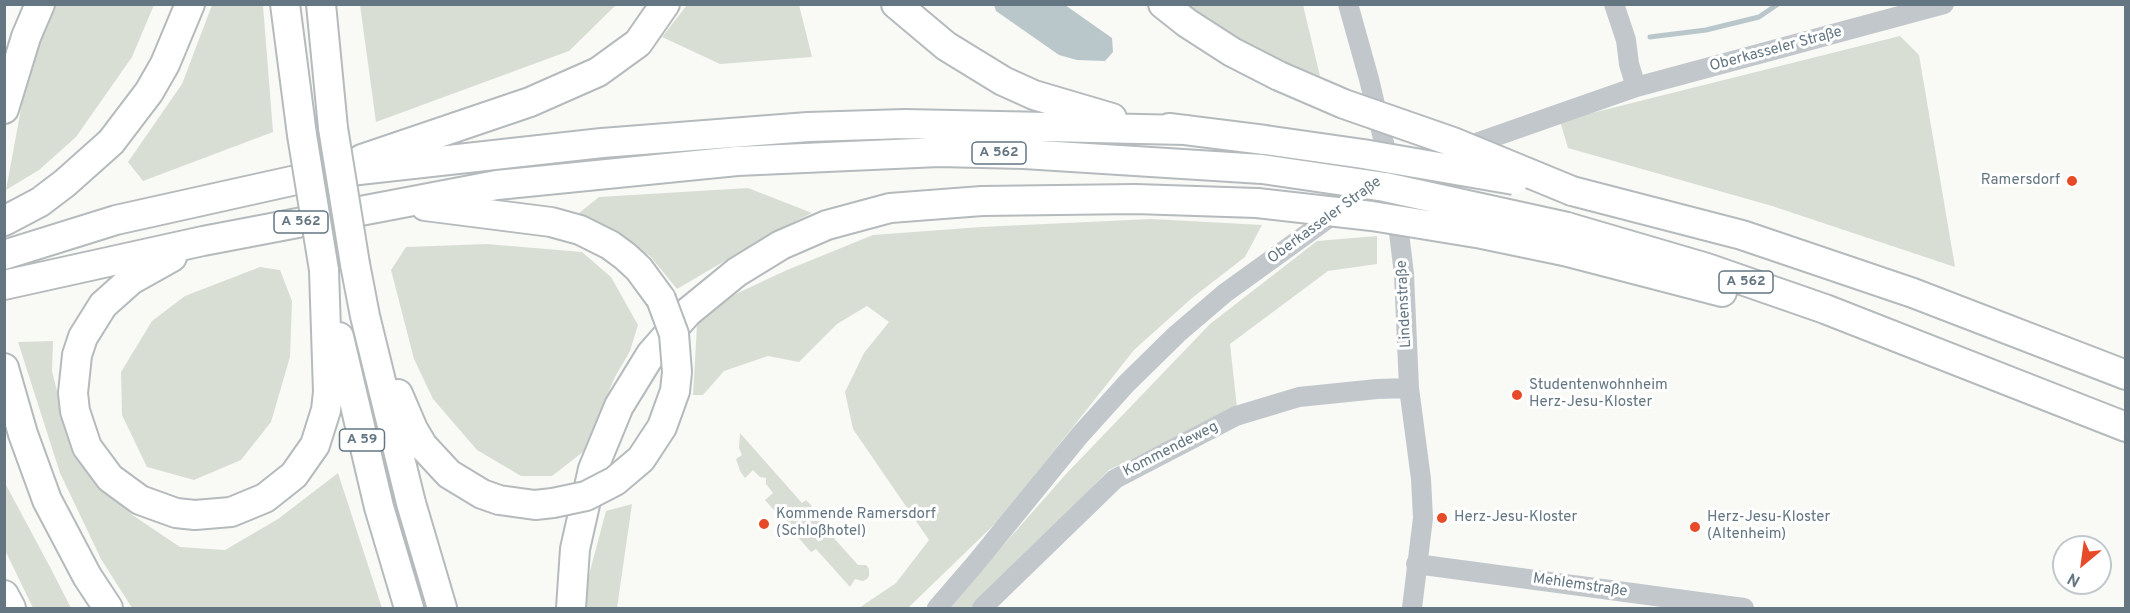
<!DOCTYPE html>
<meta charset="utf-8">
<style>
body{margin:0}
#map{position:relative;width:2130px;height:613px;overflow:hidden;background:#f9f9f6;font-family:Overpass,sans-serif}
canvas{display:block}
.frame{position:absolute;inset:0;border:6px solid #637682;pointer-events:none}
.north{position:absolute;left:2052px;top:535px;width:60px;height:60px;box-sizing:border-box;background:#fff;border:2px solid #c1c8cd;border-radius:50%;rotate:209deg;font-size:16px;font-weight:700;line-height:24px;text-align:center;color:#637682}
.north::after{content:'';display:block;margin:auto;width:21px;height:27px;background:#e74a28;clip-path:polygon(50% 0,100% 100%,50% 72%,0 100%)}
</style>
<div id="map">
<canvas width="2130" height="613"></canvas>
<div class="frame"></div>
<div class="north">N</div>
</div>
<script>
const ctx = document.querySelector('canvas').getContext('2d');
ctx.lineJoin = 'round';
function fillPath(path, color) { ctx.fillStyle = color; ctx.fill(path, 'evenodd'); }
const toPath = rows => new Path2D(rows.map(r => 'M' + r).join(''));
function strokePath(path, color, width, dash) { ctx.strokeStyle = color; ctx.lineWidth = width; ctx.lineCap = dash ? 'butt' : 'round'; ctx.setLineDash(dash || []); ctx.stroke(path); }
function label(font, color, halo, rows, align = 'center') {
  ctx.font = font + ' Overpass,sans-serif'; ctx.lineWidth = 6; ctx.setLineDash([]); ctx.textBaseline = 'middle'; ctx.strokeStyle = halo; ctx.fillStyle = color; for (const [text, x, y, turn = 0] of rows) {
    ctx.save(); ctx.translate(x, y); ctx.rotate((+turn || 0) * Math.PI / 180); ctx.textAlign = isNaN(turn) ? turn : align; if (halo) ctx.strokeText(text, 0, 0); ctx.fillText(text, 0, 0); ctx.restore();
  }
}
const green = toPath([
 [55,5,154,5,132,57,76,137,39,170,6,190,28,71],
 [212,5,263,5,273,132,143,181,128,162,182,84],
 [360,5,360,4,616,5,569,51,376,122],
 [687,5,799,5,812,57,720,64,662,37],
 [1186,5,1303,5,1320,76,1260,52],
 [1900,36,1919,55,1955,267,1772,206,1568,148,1560,121],
 [748,188,812,213,776,231,677,289,650,256,579,213,599,197],
 [1151,219,1262,225,1245,257,1192,298,1134,350,1000,519,908,608,859,608,896,583,929,540,853,429,845,392,864,353,889,322,867,306,837,324,799,362,768,356,724,371,703,395,693,395,697,325,727,298,787,270,873,235,981,227],
 [1377,236,1377,264,1328,271,1230,344,1237,408,1109,470,975,608,948,608,1066,474,1210,324,1317,241],
 [487,244,582,252,611,277,638,325,630,351,615,377,583,452,552,476,521,476,477,450,433,399,414,359,391,270,406,247],
 [260,267,280,270,292,301,290,357,271,422,241,460,194,480,147,467,122,415,121,372,152,321,185,296],
 [53,341,52,371,64,419,92,474,131,514,180,547,225,550,278,519,338,473,382,608,132,608,101,559,60,473,18,342],
 [740,433,802,503,806,500,812,506,808,509,858,565,866,565,869,569,869,576,867,579,863,581,855,579,850,587,816,549,811,552,765,500,773,493,766,484,766,478,760,477,753,470,745,478,740,471,736,459,742,455,739,448],
 [5,483,50,567,71,608,33,608,5,550],
 [632,504,617,608,584,608,586,586,606,511]
]);
const water = toPath([
 [994,5,1065,5,1112,38,1113,52,1105,61,1077,60,1059,55,996,11]
]);
const stream = toPath([
 [1650,37,1706,30,1759,17,1778,4]
]);
const minor = toPath([
 [1348,4,1369,79,1390,168],
 [1614,4,1626,40,1629,64,1636,87],
 [1459,149,1636,87,1944,4],
 [1396,208,1404,274,1409,388,1421,479,1423,518,1412,608],
 [1416,564,1744,608],
 [937,608,975,564,1080,435,1127,383,1177,334,1225,293,1379,182],
 [982,608,1115,479,1236,416,1299,397,1377,389,1409,388]
]);
const highway = toPath([
 [285,4,302,135],
 [321,4,333,128],
 [896,4,946,46,1003,81,1034,95,1112,118],
 [1163,4,1187,23,1232,52,1279,76],
 [4,109,26,37,40,4],
 [1169,128,1265,140],
 [362,159,530,102,598,72,638,43,665,4],
 [1572,191,1742,235,1913,293,2126,375],
 [425,206,551,222,580,230,610,245,625,256,639,269,661,299],
 [4,221,40,202,65,183,111,142,149,92,165,64,190,4],
 [1567,227,1707,268,1825,309,2126,427],
 [1564,251,1722,292],
 [4,255,116,220,323,174,602,143,808,127,905,124,1187,130],
 [172,257,131,280,103,305,83,337,77,355,73,393,75,411,87,447,110,478,140,500,176,513,195,515,231,512,265,498,294,475,315,445,326,410,328,392,324,270],
 [355,264,365,316,411,503,442,608],
 [4,285,203,241,497,185,737,161,939,152,1024,154,1262,169],
 [339,337,379,507,409,608],
 [4,368,23,434,47,500,87,576,108,608],
 [398,394,413,429,423,446,449,474,482,494,499,500,535,505,553,503],
 [4,595,11,608],
 [571,608,575,549,593,469,619,406,651,354,688,312,737,272,781,245,827,225,890,208,982,201,1135,199,1257,203]
]);
const highwayBridge = toPath([
 [1279,76,1344,104,1453,142,1572,191],
 [333,128,355,264],
 [302,135,324,270],
 [1265,140,1363,154,1514,180],
 [1262,169,1385,187,1567,227],
 [1257,203,1372,216,1482,234,1564,251],
 [553,503,586,496,615,481,641,459,662,427,675,391,677,372,674,334,661,299]
]);
const markers = [
 [2072,181,6,"#e74a28"],
 [1517,395,6,"#e74a28"],
 [1442,518,6,"#e74a28"],
 [764,524,6,"#e74a28"],
 [1695,527,6,"#e74a28"]
];
const shields = [
 [999,153,54],
 [301,222,54],
 [1746,282,54],
 [362,440,45]
];
const shieldNames = [
 ["A 562",999,153],
 ["A 562",301,222],
 ["A 562",1746,282],
 ["A 59",362,440]
];
const streetNames = [
 ["Oberkasseler Straße",1776,50,-15],
 ["Oberkasseler Straße",1325,221,-36],
 ["Lindenstraße",1405,304,-93],
 ["Kommendeweg",1171,450,-27],
 ["Mehlemstraße",1580,586,8]
];
const poiNames = [
 ["Ramersdorf",2060,181,"right"],
 ["Studentenwohnheim",1529,386],
 ["Herz-Jesu-Kloster",1529,403],
 ["Kommende Ramersdorf",776,515],
 ["(Schloßhotel)",776,532],
 ["Herz-Jesu-Kloster",1454,518],
 ["Herz-Jesu-Kloster",1707,518],
 ["(Altenheim)",1707,535]
];
fillPath(green, '#d9ded5');
fillPath(water, '#b9c7ca');
strokePath(stream, '#b9c7ca', 5);
strokePath(highway, '#b5babd', 32);
strokePath(minor, '#c2c7cb', 20);
strokePath(highway, '#fff', 28);
strokePath(highwayBridge, '#b5babd', 32, []);
strokePath(highwayBridge, '#fff', 28);
for (const [x, y, r, color] of markers) { const dot = new Path2D(); dot.arc(x, y, r, 0, 2 * Math.PI); ctx.fillStyle = color; ctx.fill(dot); strokePath(dot, '#fff', 2); }
for (const [x, y, w] of shields) { const box = new Path2D(); box.roundRect(x - w / 2, y - 11, w, 22, 4.5); ctx.fillStyle = '#fff'; ctx.fill(box); strokePath(box, '#637682', 1.5); }
label('bold 14px', '#637682', null, shieldNames);
label('15px', '#637682', '#fff', streetNames);
label('15px', '#637682', '#fff', poiNames, 'left');
</script>
